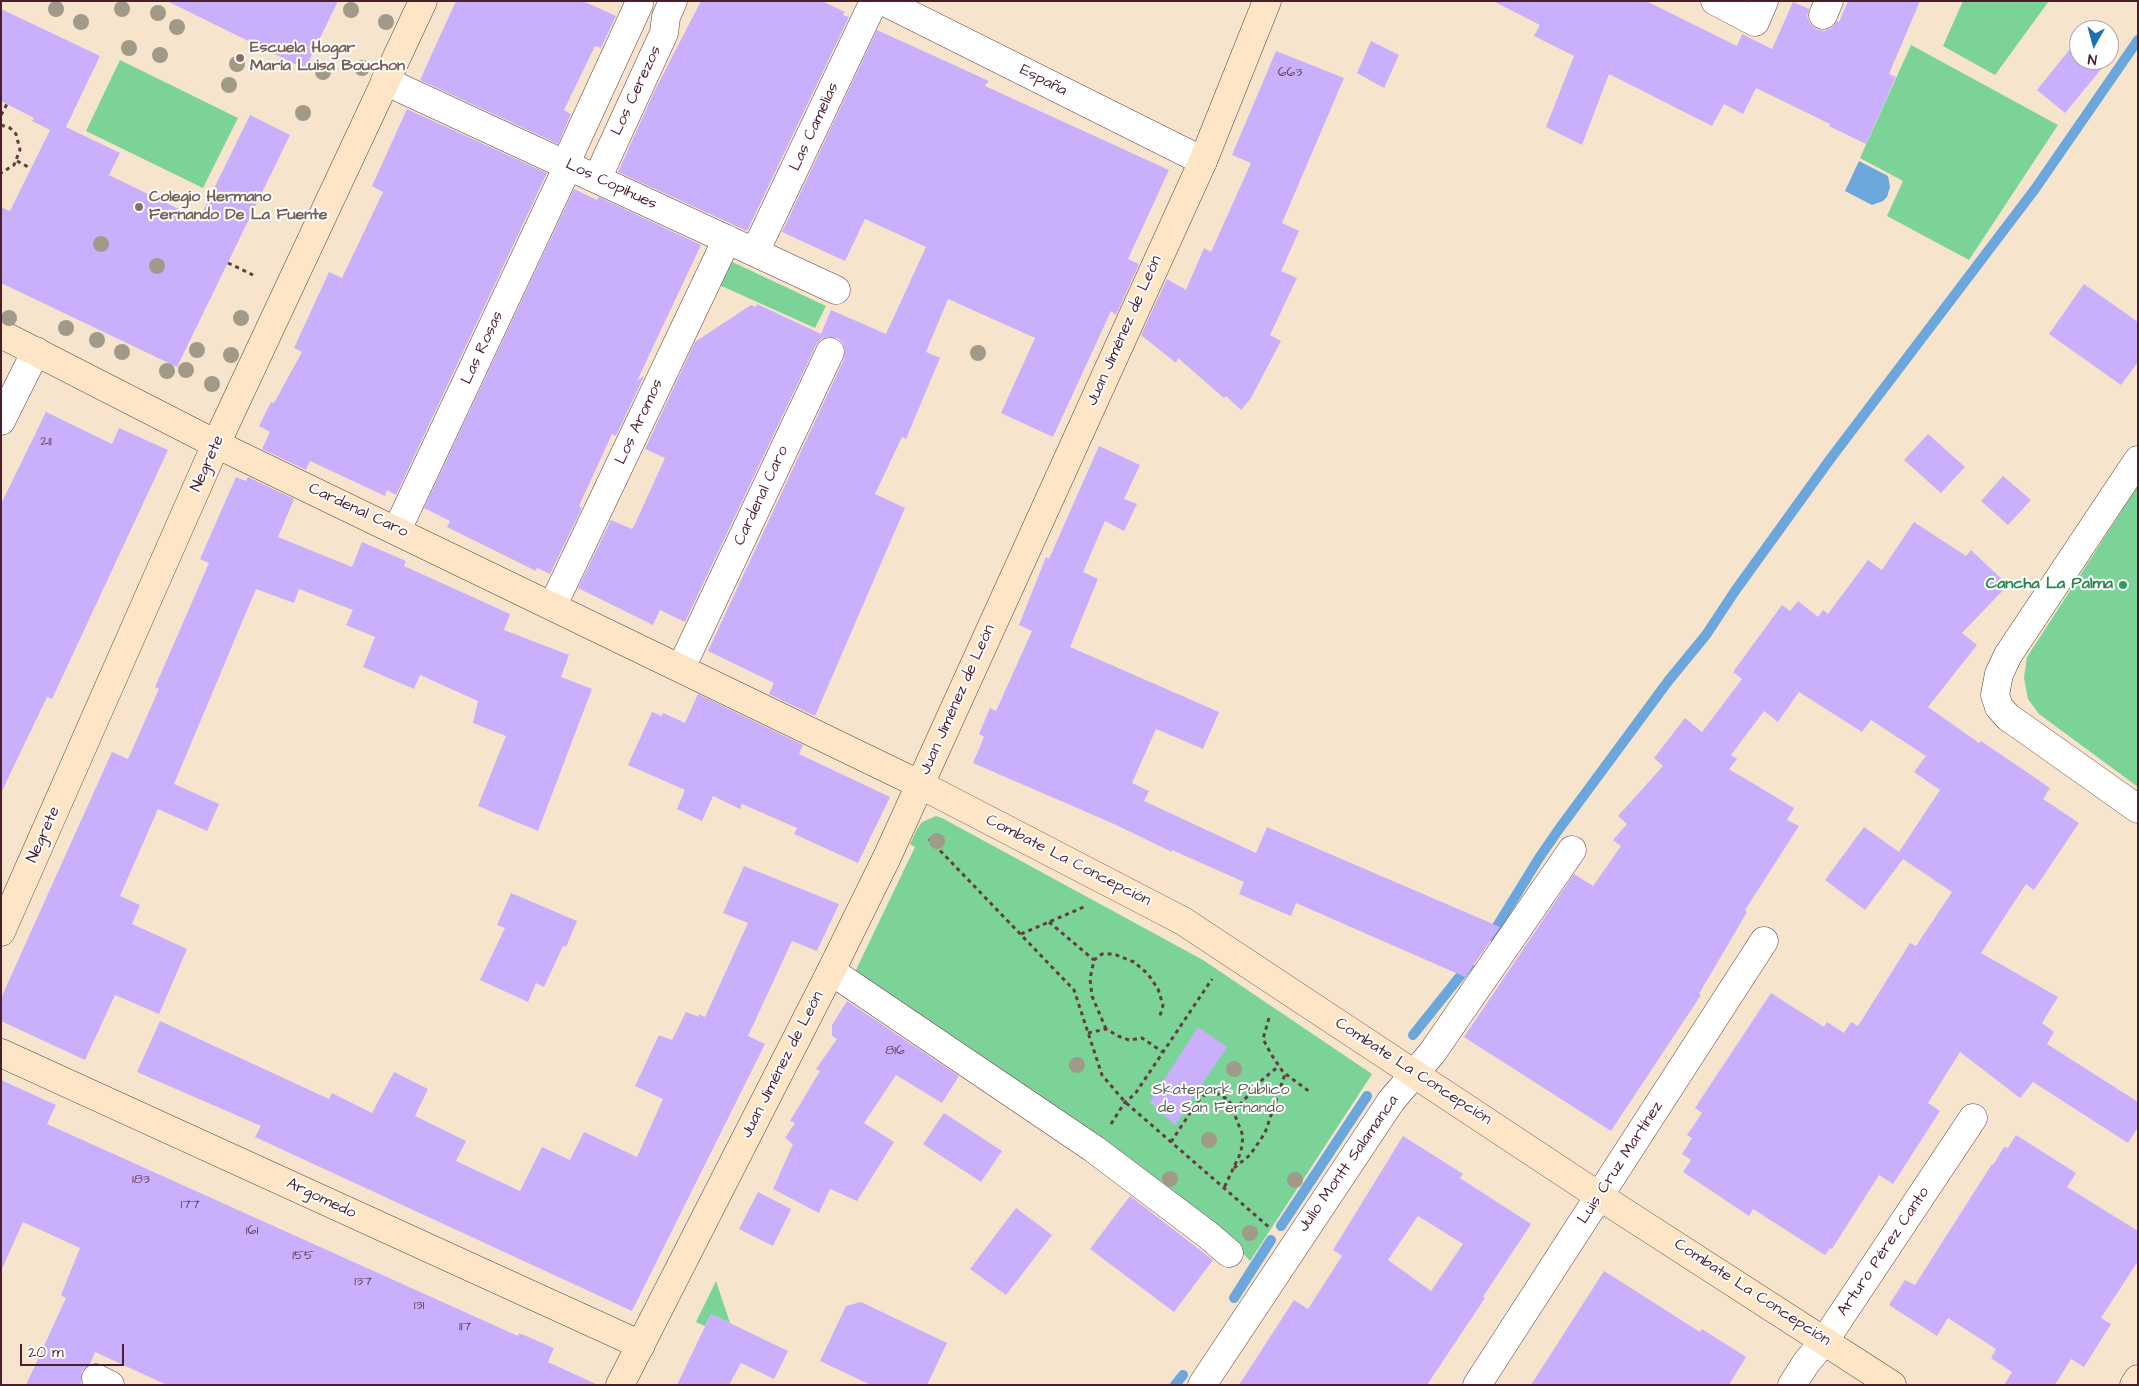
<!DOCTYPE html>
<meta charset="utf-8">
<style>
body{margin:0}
#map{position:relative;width:2139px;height:1386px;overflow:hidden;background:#f6e4cd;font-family:"Architects Daughter",sans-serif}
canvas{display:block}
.frame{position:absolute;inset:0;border:2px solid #4a1f2b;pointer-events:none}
.north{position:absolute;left:2069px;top:20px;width:50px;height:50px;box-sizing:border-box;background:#fff;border:1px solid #b7a5aa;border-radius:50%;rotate:187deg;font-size:14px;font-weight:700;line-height:20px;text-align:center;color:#4a1f2b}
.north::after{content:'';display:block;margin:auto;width:18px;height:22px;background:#1f6fb2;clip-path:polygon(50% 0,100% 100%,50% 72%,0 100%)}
.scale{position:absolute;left:20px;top:1344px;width:104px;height:22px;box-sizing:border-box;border:2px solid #4a1f2b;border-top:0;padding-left:6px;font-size:15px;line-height:18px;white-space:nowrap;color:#4a1f2b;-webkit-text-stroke:4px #fff;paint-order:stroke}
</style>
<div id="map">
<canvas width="2139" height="1386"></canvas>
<div class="frame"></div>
<div class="north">N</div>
<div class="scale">20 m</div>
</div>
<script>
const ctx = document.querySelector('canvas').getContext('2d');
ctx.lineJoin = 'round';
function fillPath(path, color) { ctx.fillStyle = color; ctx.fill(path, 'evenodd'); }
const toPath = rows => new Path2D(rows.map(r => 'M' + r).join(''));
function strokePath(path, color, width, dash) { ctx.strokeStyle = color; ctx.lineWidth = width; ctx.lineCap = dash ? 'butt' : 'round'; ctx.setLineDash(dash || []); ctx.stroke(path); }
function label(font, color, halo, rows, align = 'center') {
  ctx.font = font + ' "Architects Daughter",sans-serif'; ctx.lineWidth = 4; ctx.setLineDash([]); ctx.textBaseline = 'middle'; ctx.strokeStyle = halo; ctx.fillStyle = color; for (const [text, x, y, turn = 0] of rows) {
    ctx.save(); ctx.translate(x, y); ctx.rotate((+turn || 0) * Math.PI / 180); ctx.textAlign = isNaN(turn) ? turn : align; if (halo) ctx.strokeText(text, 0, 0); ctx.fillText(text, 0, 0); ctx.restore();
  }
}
const green = toPath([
 [1963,1,2049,1,1995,75,1943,46],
 [1911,45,2058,125,1969,260,1887,216,1903,181,1860,158],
 [120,60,238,118,203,188,86,131],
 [726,259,826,306,815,328,715,283],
 [2138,486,2138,787,2039,714,2028,699,2024,678,2027,657],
 [936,816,942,818,1203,960,1372,1074,1250,1261,1225,1234,855,972,915,847,910,844,917,829,922,822],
 [716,1281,730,1323,711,1314,705,1326,696,1322]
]);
const water = toPath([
 [1859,161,1888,176,1890,187,1887,197,1883,201,1872,205,1845,191]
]);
const stream = toPath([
 [1491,936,1539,858,1559,829,1669,680,1706,635,1735,591,1831,458,2035,189,2138,40],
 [1413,1035,1469,965],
 [1281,1226,1367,1096],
 [1234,1298,1271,1240],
 [1175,1385,1183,1375]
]);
const building = toPath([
 [167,1,338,1,305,69],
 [456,1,583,1,616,16,601,48,595,46,564,110,571,114,558,144,420,80],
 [701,1,822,1,845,12,843,15,849,17,747,231,618,172,655,90],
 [1493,1,1646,1,1737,46,1742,34,1772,49,1793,2,1809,9,1807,16,1810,24,1816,29,1824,31,1832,28,1837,21,1839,22,1848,1,1920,1,1889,74,1896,77,1866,144,1829,126,1830,124,1756,88,1743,114,1724,104,1712,126,1609,74,1582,145,1546,127,1574,56,1534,36,1540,25],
 [1,9,100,56,66,127,120,153,109,175,199,219,250,115,290,135,177,367,1,283,1,207,10,211,50,130,32,121,34,118,1,101],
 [877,30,989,81,985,86,1169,170,1128,259,1139,264,1116,315,1111,311,1053,437,1001,413,1035,338,948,299,926,352,940,358,906,439,902,437,875,494,905,508,815,716,769,694,774,683,708,651,844,359,845,350,843,343,837,338,828,337,821,339,816,345,685,622,660,610,653,625,578,588,611,520,632,529,634,526,665,458,645,449,695,342,751,305,756,307,757,304,821,334,831,310,886,334,926,247,865,219,845,261,782,232],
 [1371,41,1399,55,1384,88,1357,73],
 [2074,44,2079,48,2079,60,2094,60,2103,67,2065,113,2037,90],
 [1276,51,1344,78,1282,223,1299,231,1281,271,1297,278,1270,335,1281,341,1251,398,1241,410,1226,396,1224,398,1178,358,1176,363,1141,335,1167,279,1186,290,1204,248,1211,252,1251,163,1232,155],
 [407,109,547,173,396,495,387,490,385,496,310,461,306,470,262,449,270,432,259,426,271,402,274,403,302,352,294,348,329,272,342,278,383,192,372,186],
 [574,189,597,200,599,197,701,245,637,381,644,376,616,436,612,434,579,506,582,508,550,574,537,568,536,571,447,527,450,521,424,508],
 [2084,284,2138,322,2138,362,2121,385,2049,334],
 [46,412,112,444,119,428,168,450,52,699,47,697,1,793,1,504],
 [1928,434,1965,467,1941,493,1904,460],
 [1099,446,1140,465,1124,499,1137,504,1124,531,1105,521,1083,572,1098,579,1070,647,1219,712,1203,749,1156,729,1132,783,1149,791,1144,801,1256,853,1267,827,1500,927,1465,977,1296,903,1291,916,1239,894,1244,882,1172,850,1172,852,1114,824,973,763,984,737,979,734,990,708,996,711,1032,631,1019,625,1046,557,1049,559],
 [2003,476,2031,500,2008,525,1981,501],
 [236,477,246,481,248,477,294,499,278,537,352,567,362,542,406,561,404,566,510,614,504,630,569,655,561,677,592,689,538,831,478,806,506,736,473,723,478,701,420,675,414,689,363,667,375,637,346,625,353,610,299,589,294,603,256,589,174,784,219,804,207,831,158,809,120,896,140,905,132,924,187,949,159,1014,115,995,85,1060,1,1021,1,998,112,752,128,759,159,689,155,687,209,563,200,559],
 [1914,522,1966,556,1971,550,2008,585,1962,633,1977,645,1928,707,1979,743,1981,741,2050,788,2043,799,2079,823,2034,890,2026,884,1981,953,2058,997,2042,1023,2054,1032,2047,1044,2138,1102,2138,1127,2128,1143,2033,1082,2020,1098,1960,1052,1928,1103,1940,1111,1893,1184,1879,1175,1832,1249,1830,1248,1825,1255,1753,1209,1749,1216,1683,1172,1691,1160,1682,1154,1692,1138,1687,1135,1702,1113,1695,1108,1771,993,1824,1027,1827,1022,1844,1033,1851,1022,1858,1026,1910,943,1916,946,1952,892,1903,859,1865,910,1825,880,1864,827,1899,852,1940,790,1914,772,1926,756,1871,720,1862,732,1799,692,1778,722,1764,711,1731,755,1737,759,1729,769,1794,808,1787,820,1799,826,1745,910,1747,912,1699,994,1701,995,1611,1131,1464,1037,1574,874,1593,886,1621,846,1613,840,1627,824,1618,816,1663,766,1654,758,1685,718,1702,732,1742,679,1733,672,1782,605,1790,611,1798,601,1818,617,1823,610,1828,614,1868,560,1882,570],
 [698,694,803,745,799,754,890,797,858,863,794,834,797,828,742,804,740,809,713,796,702,821,677,809,685,790,628,765,652,712,662,716,663,713,685,723],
 [744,866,839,904,817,951,792,941,748,1036,765,1044,632,1311,255,1137,261,1126,137,1072,160,1021,329,1099,332,1093,372,1113,394,1072,428,1089,415,1116,466,1141,456,1161,520,1191,542,1147,570,1160,584,1132,637,1157,663,1099,635,1086,659,1035,672,1040,686,1012,699,1017,699,1014,705,1017,748,923,723,913],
 [511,893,577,921,566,947,563,946,544,987,536,983,528,1002,480,980,505,928,497,925],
 [847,1001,959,1076,942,1103,896,1075,864,1123,894,1142,857,1201,830,1189,819,1213,773,1189,793,1144,785,1138,795,1123,790,1121,820,1071,816,1069,837,1039,832,1036,832,1025],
 [1198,1027,1227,1047,1175,1125,1150,1102],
 [1,1080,56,1105,47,1124,518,1336,519,1333,554,1348,548,1362,598,1385,167,1385,95,1352,90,1364,82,1371,81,1385,26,1385,66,1298,61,1295,80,1248,23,1222,1,1271],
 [944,1113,1002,1151,981,1182,923,1144],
 [2016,1135,2076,1173,2067,1187,2138,1231,2138,1261,2101,1318,2111,1324,2084,1367,2071,1359,2055,1385,2004,1385,2012,1372,1991,1358,1996,1349,1948,1318,1937,1336,1889,1305,1905,1280,1915,1285,1992,1164,1993,1165,2004,1147,2008,1148],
 [1403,1136,1463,1174,1460,1178,1531,1224,1483,1297,1485,1298,1427,1385,1239,1385,1294,1300,1308,1309,1342,1256,1333,1250],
 [1418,1216,1463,1244,1431,1291,1388,1260],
 [758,1192,791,1209,773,1246,739,1229],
 [1130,1196,1213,1260,1174,1312,1090,1249],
 [1016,1208,1052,1235,1006,1295,970,1269],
 [1604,1271,1700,1332,1702,1329,1746,1357,1729,1385,1531,1385],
 [861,1302,947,1343,927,1385,871,1385,820,1361,846,1306],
 [711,1314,788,1351,774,1379,741,1363,729,1385,677,1385]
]);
const path = toPath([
 [1,115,7,104],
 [1,125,10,128,16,134,20,150,14,165,1,173],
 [17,161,30,168],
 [228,263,253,275],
 [929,839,1074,990,1102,1075,1125,1102,1270,1228],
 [1049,922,1094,960],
 [1021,934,1086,906],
 [1269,1018,1263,1039,1271,1054,1283,1072,1310,1092],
 [1106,1029,1092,996,1090,979,1094,960,1102,954,1114,954,1134,962,1148,974,1158,989,1163,1005,1160,1016],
 [1088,1033,1106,1029,1118,1036,1129,1040,1142,1038,1163,1052],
 [1234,1111,1263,1079,1279,1066],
 [1111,1124,1125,1102,1135,1094,1212,979],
 [1171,1142,1198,1101,1210,1090,1229,1100,1243,1136,1241,1152,1224,1188],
 [1234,1168,1250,1155,1265,1133,1285,1074]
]);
const street = toPath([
 [883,1,1203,161],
 [1715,1,1755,22,1764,1],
 [1823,15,1829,1],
 [385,81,836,290],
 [565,165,639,4],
 [597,179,664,33,666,17,673,1],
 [755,252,874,1],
 [1,421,36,351],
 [2138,460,2008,655,1999,674,1995,695,1999,707,2008,717,2138,809],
 [397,530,568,166],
 [553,605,727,239],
 [681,668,830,352],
 [831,971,1094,1149,1208,1235,1229,1253],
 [96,1378,110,1385],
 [1202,1385,1391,1101,1432,1053,1572,850],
 [1477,1385,1764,941],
 [1792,1385,1806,1363,1825,1340,1973,1118]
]);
const secondary = toPath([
 [1,334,216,444,919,784,1183,921,1599,1196,1892,1385],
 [1,932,216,444,423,1],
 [1,1053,641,1345],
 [620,1385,831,971,888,855,1203,161,1267,1],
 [2134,1385,2138,1379]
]);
const trees = [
 [56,9],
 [122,9],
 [351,10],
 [158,13],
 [81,22],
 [386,22],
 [177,27],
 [129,48],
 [160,55],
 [237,64],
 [362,68],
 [323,72],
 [229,85],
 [303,113],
 [101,244],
 [157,266],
 [9,318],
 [241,318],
 [66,328],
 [97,340],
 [197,350],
 [122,352],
 [978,353],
 [231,355],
 [186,370],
 [167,371],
 [212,384],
 [937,841],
 [1077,1065],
 [1234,1069],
 [1209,1140],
 [1170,1179],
 [1295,1180],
 [1250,1233]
];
const markers = [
 [240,58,5,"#8d6e63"],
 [139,207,5,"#8d6e63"],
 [2123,585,5,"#2e9e5b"]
];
const numberNames = [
 ["663",1290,73],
 ["211",46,442],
 ["816",895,1051],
 ["183",141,1180],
 ["177",190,1205],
 ["161",252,1231],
 ["155",303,1256],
 ["137",363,1282],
 ["131",419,1306],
 ["117",465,1327]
];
const educationNames = [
 ["Escuela Hogar",250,49],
 ["María Luisa Bouchon",250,67],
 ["Colegio Hermano",149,198],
 ["Fernando De La Fuente",149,216]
];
const streetNames = [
 ["España",1043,81,27],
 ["Los Cerezos",637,91,-65],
 ["Las Camelias",815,127,-65],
 ["Los Copihues",611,185,25],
 ["Juan Jiménez de León",1125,331,-66],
 ["Las Rosas",483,348,-65],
 ["Los Aromos",640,422,-65],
 ["Negrete",208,464,-66],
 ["Cardenal Caro",762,496,-65],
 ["Cardenal Caro",358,511,25],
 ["Juan Jiménez de León",958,700,-66],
 ["Negrete",44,835,-66],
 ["Combate La Concepción",1068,861,27],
 ["Juan Jiménez de León",783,1065,-63],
 ["Combate La Concepción",1413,1072,33],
 ["Luis Cruz Martínez",1621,1163,-57],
 ["Julio Montt Salamanca",1349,1164,-55],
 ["Argomedo",321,1199,25],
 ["Arturo Pérez Canto",1884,1252,-56],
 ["Combate La Concepción",1752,1293,33]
];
const leisureNames = [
 ["Cancha La Palma",2113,585]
];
const parkNames = [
 ["Skatepark Público",1221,1091],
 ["de San Fernando",1221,1109]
];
fillPath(green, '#7cd398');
fillPath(water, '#6ba7dc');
strokePath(stream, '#6ba7dc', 10);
fillPath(building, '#cab0fc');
strokePath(street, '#643d43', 29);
strokePath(secondary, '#643d43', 29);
strokePath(path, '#643d43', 3, [4, 4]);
strokePath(street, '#fff', 28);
strokePath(secondary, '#fde5c5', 28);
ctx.fillStyle = '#a19a89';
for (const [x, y] of trees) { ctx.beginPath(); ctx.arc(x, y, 8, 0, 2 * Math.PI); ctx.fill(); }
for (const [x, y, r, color] of markers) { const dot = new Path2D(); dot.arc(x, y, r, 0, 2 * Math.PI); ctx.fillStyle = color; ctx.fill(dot); strokePath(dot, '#fff', 2); }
label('14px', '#6a435f', null, numberNames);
label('bold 16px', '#785e54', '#fff', educationNames, 'left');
label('16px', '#4a1f2b', '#fff', streetNames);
label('bold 16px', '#27864d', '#fff', leisureNames, 'right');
label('16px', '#5c5e51', '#fff', parkNames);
</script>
